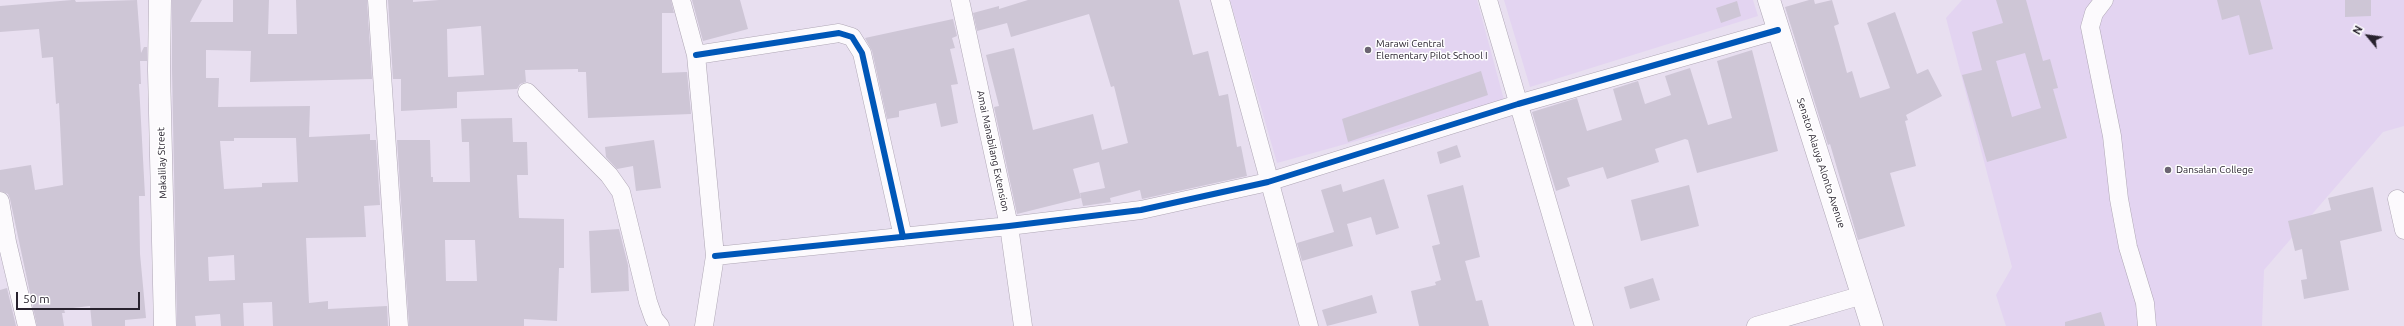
<!DOCTYPE html>
<style>
body{margin:0}
#map{position:relative;width:2404px;height:326px;overflow:hidden;background:#e8dff0;font-family:Ubuntu,sans-serif}
canvas{display:block}
.north{position:absolute;left:2348px;top:16px;width:40px;height:40px;-webkit-text-stroke:3px #fff;paint-order:stroke;rotate:299deg;font-size:11px;font-weight:700;line-height:16px;text-align:center;color:#28222e}
.north::after{content:'';display:block;margin:auto;width:14px;height:18px;background:#28222e;clip-path:polygon(50% 0,100% 100%,50% 72%,0 100%)}
.scale{position:absolute;left:16px;top:292px;width:124px;height:18px;box-sizing:border-box;border:2px solid #28222e;border-top:0;padding-left:5px;font-size:12px;line-height:14px;white-space:nowrap;color:#28222e;-webkit-text-stroke:3px #fff;paint-order:stroke}
</style>
<div id="map">
<canvas width="2404" height="326"></canvas>
<div class="north">N</div>
<div class="scale">50 m</div>
</div>
<script>
const ctx = document.querySelector('canvas').getContext('2d');
ctx.lineJoin = 'round';
function fillPath(path, color) { ctx.fillStyle = color; ctx.fill(path, 'evenodd'); }
const toPath = rows => new Path2D(rows.map(r => 'M' + r).join(''));
function strokePath(path, color, width, dash) { ctx.strokeStyle = color; ctx.lineWidth = width; ctx.lineCap = dash ? 'butt' : 'round'; ctx.setLineDash(dash || []); ctx.stroke(path); }
function label(font, color, halo, rows, align = 'center') {
  ctx.font = font + ' Ubuntu,sans-serif'; ctx.lineWidth = 3; ctx.setLineDash([]); ctx.textBaseline = 'middle'; ctx.strokeStyle = halo; ctx.fillStyle = color; for (const [text, x, y, turn = 0] of rows) {
    ctx.save(); ctx.translate(x, y); ctx.rotate((+turn || 0) * Math.PI / 180); ctx.textAlign = isNaN(turn) ? turn : align; if (halo) ctx.strokeText(text, 0, 0); ctx.fillText(text, 0, 0); ctx.restore();
  }
}
const built = toPath([
 [1230,0,1477,0,1504,100,1277,163],
 [1504,0,1753,0,1758,16,1530,87],
 [1962,0,2404,0,2404,126,2383,132,2264,270,2262,326,2006,326,1996,295,2012,267,1946,18]
]);
const building = toPath([
 [72,0,75,0,76,2,137,0,141,53,144,47,147,47,147,61,140,61,141,84,139,84,145,196,139,196,140,254,146,318,125,320,125,326,92,326,90,306,64,309,65,313,62,313,64,326,37,326,10,199,8,194,0,191,0,170,31,165,35,190,63,185,59,103,56,104,53,57,42,58,39,29,0,32,0,6],
 [172,0,202,0,190,22,233,22,233,0,269,0,268,34,297,34,296,0,367,0,372,79,250,82,251,51,206,50,206,78,219,78,218,107,310,106,309,137,370,134,370,140,376,140,380,205,364,206,366,237,306,238,309,303,328,301,328,309,387,306,388,326,273,326,272,302,243,303,244,326,221,326,220,314,195,316,196,326,177,326,172,70],
 [234,138,296,138,298,182,262,183,262,187,224,189,220,141,234,141],
 [234,255,235,280,209,281,208,257],
 [388,0,413,0,413,2,439,0,671,0,674,13,662,13,662,73,687,72,691,114,588,118,586,72,578,72,578,69,525,70,526,82,520,84,517,89,457,92,457,108,401,111,401,79,393,79],
 [481,26,484,75,448,77,447,29],
 [692,0,740,0,748,29,703,41],
 [1028,0,1179,0,1193,55,1208,51,1219,96,1228,94,1237,147,1241,146,1247,176,1142,199,1140,190,1110,198,1111,202,1083,206,1080,193,1105,188,1099,162,1073,169,1081,198,1017,214,994,107,999,106,986,55,1014,48,1033,130,1093,114,1102,150,1128,143,1114,86,1111,87,1089,14,1011,37,1007,23,977,31,973,13,999,6,999,9],
 [1809,0,1814,0,1815,4,1832,0,1839,24,1834,26,1840,47,1847,73,1852,71,1860,98,1890,88,1867,23,1895,12,1917,74,1928,69,1942,96,1906,115,1908,120,1905,121,1916,166,1890,173,1905,226,1858,240,1830,144,1828,145,1785,7],
 [1996,0,2026,0,2043,61,2050,59,2058,88,2053,89,2067,138,1987,162,1962,75,1982,70,1972,32,2003,23],
 [2025,53,2041,108,2012,117,1996,61],
 [2217,0,2260,0,2273,49,2249,55,2239,15,2222,20],
 [2345,0,2371,0,2371,16,2345,17],
 [1737,1,1741,16,1721,23,1716,8],
 [953,19,957,36,952,38,955,48,950,49,958,84,951,85,958,123,941,127,936,103,899,111,899,117,887,119,872,51,865,38],
 [1752,50,1778,151,1697,173,1688,140,1685,139,1655,149,1659,162,1607,179,1603,167,1567,178,1570,186,1556,191,1532,112,1577,98,1587,131,1622,120,1613,89,1638,81,1645,104,1671,95,1665,76,1690,68,1708,125,1732,118,1717,61],
 [1481,71,1488,95,1348,142,1342,119],
 [512,118,513,142,527,142,528,175,517,175,519,218,564,219,564,268,559,268,557,321,524,319,524,326,409,326,397,140,430,140,431,177,433,177,433,182,470,182,469,142,462,142,461,119],
 [445,240,475,240,477,281,446,281],
 [654,140,661,188,636,191,633,166,617,169,606,157,605,147],
 [1457,145,1461,157,1440,164,1437,152],
 [1384,179,1399,228,1376,235,1371,217,1347,224,1353,246,1302,261,1297,243,1334,232,1321,190,1341,184,1343,192],
 [1463,185,1480,257,1465,261,1476,301,1482,300,1489,326,1419,326,1411,291,1436,285,1435,282,1441,280,1432,246,1440,244,1427,195],
 [1689,185,1699,226,1641,241,1631,200],
 [2373,187,2382,231,2340,241,2349,290,2304,299,2301,280,2307,279,2302,249,2295,251,2288,221,2331,210,2328,198],
 [619,229,628,265,629,291,591,293,589,231],
 [1653,278,1660,300,1630,309,1624,287],
 [7,288,16,326,0,326,0,290],
 [1372,295,1377,313,1327,326,1322,310],
 [2101,312,2105,326,2065,326,2065,322]
]);
const minor = toPath([
 [377,0,399,326],
 [681,0,696,55,715,256,704,326],
 [960,0,1009,226,1023,326],
 [1220,0,1309,326],
 [1488,0,1584,326],
 [2104,0,2094,13,2090,27,2112,136,2119,199,2128,247,2145,303,2147,326],
 [696,55,839,33,852,37,862,53,903,237],
 [527,92,609,175,621,192,648,302,654,319,660,326],
 [2397,199,2404,230],
 [0,201,7,242,27,326],
 [715,256,1009,226,1141,210,1268,182,1518,104,1778,30],
 [1756,326,1863,295]
]);
const major = toPath([
 [160,0,159,70,165,326],
 [1769,0,1872,326]
]);
const cycleway = toPath([
 [696,55,839,33,852,37,862,53,903,237],
 [715,256,1009,226,1141,210,1268,182,1518,104,1778,30]
]);
const markers = [
 [1368,50,4,"#6b6472"],
 [2168,170,4,"#6b6472"]
];
const poiNames = [
 ["Marawi Central",1376,44],
 ["Elementary Pilot School I",1376,56],
 ["Dansalan College",2176,170]
];
const streetNames = [
 ["Amai Manabilang Extension",993,151,78],
 ["Makalilay Street",162,163,-92],
 ["Senator Alauya Alonto Avenue",1821,163,72]
];
fillPath(built, '#e3d4f1');
fillPath(building, '#cec6d6');
strokePath(minor, '#afa7b5', 19);
strokePath(major, '#afa7b5', 23);
strokePath(minor, '#fcfafd', 18);
strokePath(major, '#fcfafd', 22);
strokePath(cycleway, '#0057b8', 6);
for (const [x, y, r, color] of markers) { const dot = new Path2D(); dot.arc(x, y, r, 0, 2 * Math.PI); ctx.fillStyle = color; ctx.fill(dot); strokePath(dot, '#fff', 1.5); }
label('10px', '#28222e', '#fff', poiNames, 'left');
label('10px', '#28222e', '#fff', streetNames);
</script>
